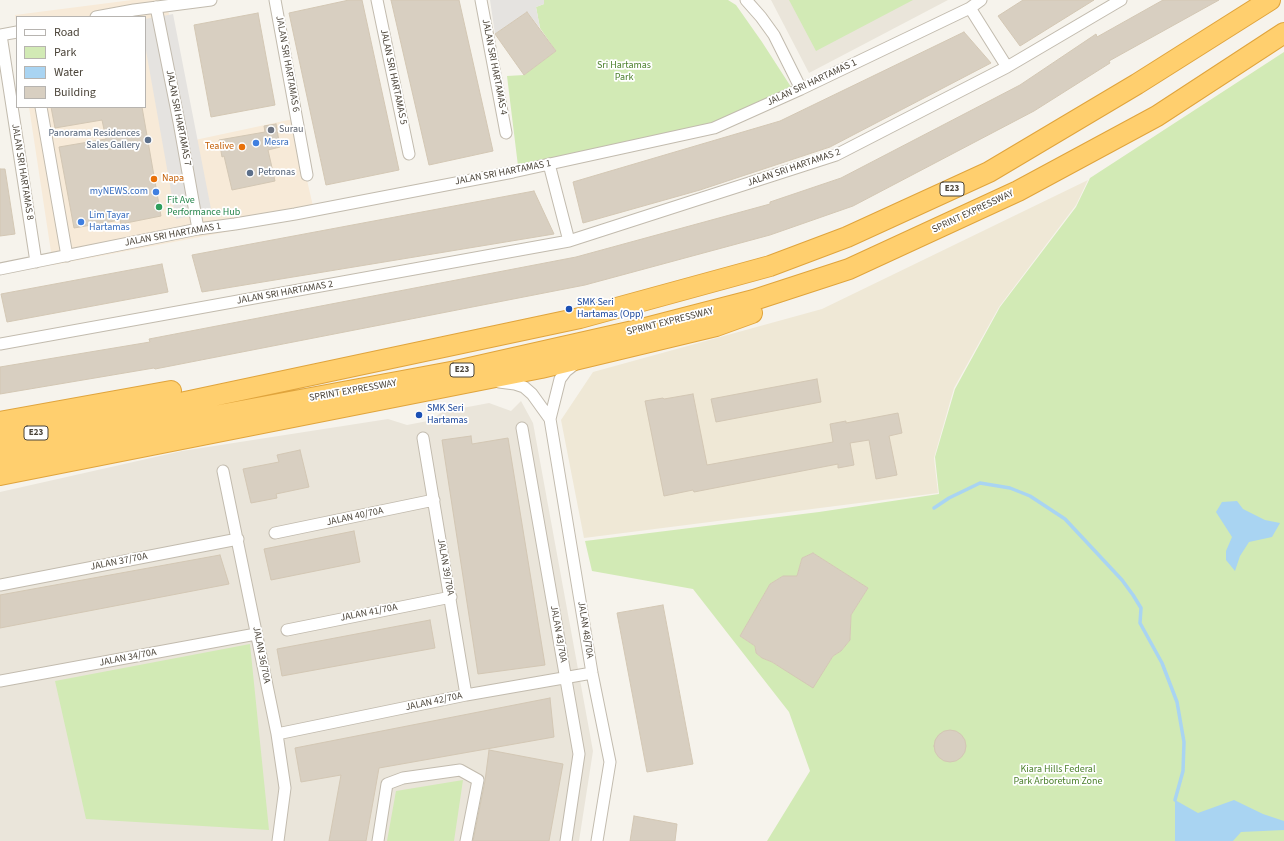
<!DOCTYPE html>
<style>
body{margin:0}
#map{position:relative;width:1284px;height:841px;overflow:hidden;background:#f6f3ec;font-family:"Source Sans 3",sans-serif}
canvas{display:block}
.legend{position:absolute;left:16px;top:16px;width:130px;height:92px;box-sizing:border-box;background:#fff;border:1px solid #b7b4b0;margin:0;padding:5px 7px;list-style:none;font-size:12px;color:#4b4439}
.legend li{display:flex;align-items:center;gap:8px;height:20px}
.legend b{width:20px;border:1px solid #b7b4b0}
</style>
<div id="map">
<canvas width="1284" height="841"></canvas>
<ul class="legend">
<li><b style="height:5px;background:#fff"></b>Road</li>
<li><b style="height:11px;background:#d2eab5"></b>Park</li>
<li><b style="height:11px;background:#a9d4f2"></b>Water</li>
<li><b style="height:11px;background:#d8cfc1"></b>Building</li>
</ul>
</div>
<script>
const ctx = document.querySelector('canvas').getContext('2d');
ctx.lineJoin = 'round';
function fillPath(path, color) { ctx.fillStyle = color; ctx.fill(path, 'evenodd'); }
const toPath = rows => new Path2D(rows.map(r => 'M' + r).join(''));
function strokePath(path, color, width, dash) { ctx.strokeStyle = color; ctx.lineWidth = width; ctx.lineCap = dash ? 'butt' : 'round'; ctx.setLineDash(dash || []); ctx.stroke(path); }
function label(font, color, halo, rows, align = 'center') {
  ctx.font = font + ' "Source Sans 3",sans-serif'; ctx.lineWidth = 3.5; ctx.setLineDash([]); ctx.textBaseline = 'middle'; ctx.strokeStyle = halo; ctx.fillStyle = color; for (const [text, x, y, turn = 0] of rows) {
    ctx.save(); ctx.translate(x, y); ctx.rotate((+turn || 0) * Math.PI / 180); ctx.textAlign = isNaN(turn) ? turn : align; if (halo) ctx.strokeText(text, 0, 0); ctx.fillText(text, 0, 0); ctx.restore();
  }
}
const residential = toPath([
 [771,0,948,0,809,73],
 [521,401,533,423,593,751,579,841,0,841,0,492,182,451,388,419,407,425,433,420,441,412,489,403,511,411]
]);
const commercial = toPath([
 [132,0,166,0,195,140,293,119,315,215,53,265,29,107,145,107,145,17,17,17,17,28,15,15]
]);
const education = toPath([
 [1088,180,1076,205,999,307,954,388,934,458,938,493,584,538,561,420,593,372,822,309]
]);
const green = toPath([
 [544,0,728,0,736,5,762,42,793,90,713,126,518,166,507,76,524,75,556,51,540,28,536,7,544,4],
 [789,0,913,0,816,51],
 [1284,52,1284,841,767,841,810,771,789,712,693,589,592,571,585,541,819,512,939,494,935,457,955,389,1000,307,1076,207,1090,178],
 [813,553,868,588,851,615,850,640,841,651,833,656,813,687,772,662,762,658,756,653,755,646,740,636,770,584,783,576,797,576,802,558],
 [250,644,269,830,86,819,55,681],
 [463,780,454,841,387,841,396,791]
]);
const parking = toPath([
 [490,0,544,0,544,4,536,7,540,28,527,12,495,34],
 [173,14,212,214,202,216,163,16],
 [155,17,190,216,176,219,145,45,145,19]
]);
const water = toPath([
 [1237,501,1243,509,1265,520,1280,523,1272,537,1249,542,1240,556,1235,571,1226,560,1226,551,1232,537,1216,512,1222,502],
 [1175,800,1198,813,1234,800,1263,814,1284,821,1284,830,1241,832,1233,841,1175,841]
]);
const stream = toPath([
 [934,508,949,498,980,483,1010,488,1030,496,1065,519,1122,580,1133,595,1141,608,1140,623,1162,663,1177,702,1184,742,1183,771,1175,800]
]);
const building = toPath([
 [349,0,362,0,399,170,326,185,289,13,349,0],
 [391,0,459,0,493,151,429,165,391,0],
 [1023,0,1094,0,1020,46,998,16,1023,0],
 [1163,0,1219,0,1109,61,1110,63,1034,111,853,206,770,235,585,285,155,369,154,368,0,394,0,367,150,342,149,339,576,257,770,204,770,202,841,178,1020,85,1096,34,1097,37,1163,0],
 [527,12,556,51,524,75,495,34,527,12],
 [258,13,275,105,211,117,194,25,258,13],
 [964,32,991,63,830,147,700,190,583,223,573,182,780,121,964,32],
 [51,107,142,107,161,216,121,224,120,220,74,228,59,147,106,139,102,120,55,128,51,107],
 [276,124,280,147,268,150,275,181,232,190,224,156,222,157,219,140,265,132,264,126,276,124],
 [0,169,5,169,15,234,0,236,0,169],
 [534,191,554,234,202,292,192,255,534,191],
 [162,264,168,292,7,322,1,294,162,264],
 [817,379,821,402,716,422,711,399,817,379],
 [693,394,707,465,833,442,830,424,846,421,846,423,898,413,902,433,889,436,897,475,876,479,869,440,850,443,854,465,838,468,838,464,694,492,693,490,664,496,645,401,663,398,664,399,693,394],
 [471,436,472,444,508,438,545,665,478,674,442,440,471,436],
 [300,450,309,487,276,494,277,498,251,503,243,469,279,462,277,455,300,450],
 [354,531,360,562,271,580,264,549,354,531],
 [813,553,868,588,851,615,850,640,841,651,833,656,813,688,772,662,762,658,756,653,755,646,740,636,770,584,783,576,797,576,802,558,813,553],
 [220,555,229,584,0,628,0,595,220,555],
 [663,605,693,764,647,772,617,613,663,605],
 [430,620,435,648,282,676,277,649,430,620],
 [550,698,554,737,379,768,366,841,329,841,341,775,301,782,295,748,550,698],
 '934 746a16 16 0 1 1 32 0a16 16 0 1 1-32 0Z',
 [489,750,563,764,549,841,473,841,485,781,489,750],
 [634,816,677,824,675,841,630,841,634,816]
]);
const minor = toPath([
 [275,0,307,175],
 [377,0,409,154],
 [481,0,506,133],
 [746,0,761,17,774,35,801,89],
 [156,7,179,122,198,229],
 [970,8,1007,67],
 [96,17,134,10,211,0],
 [0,35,17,32],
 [1,35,36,262],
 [41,107,67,256],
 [549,164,569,241],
 [0,269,198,229,235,224,295,214,513,172,714,128,801,89,970,8,981,0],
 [0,344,569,241,836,155,1007,67,1121,0],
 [575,364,566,371,560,379,550,419,592,673,610,762,597,841],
 [499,382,515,384,524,387,532,394,550,419],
 [522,428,579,754,566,841],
 [423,438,466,695],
 [223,471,277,734,285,788,278,841],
 [275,533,434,500],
 [0,585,238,539],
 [287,630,451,597],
 [0,681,256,634],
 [277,734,466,695,592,673],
 [378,841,387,784,403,778,460,770,478,780,466,841]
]);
const motorway = toPath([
 [0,422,171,391],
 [0,440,72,426,580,318,770,266,847,237,989,172,1137,84,1270,0],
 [0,456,456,371,642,329,754,300,849,269,1018,191,1157,116,1284,33],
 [0,475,541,368,716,326,752,313]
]);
const markers = [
 [271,130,4,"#6b7280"],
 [148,140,4,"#5c6f8a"],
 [256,143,4,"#3f7fe0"],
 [242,147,4,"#e8710a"],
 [250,173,4,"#5c6f8a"],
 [154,179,4,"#e8710a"],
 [156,192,4,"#3f7fe0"],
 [159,207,4,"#2e9e5b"],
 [81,222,4,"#3f7fe0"],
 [569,309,4,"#1a4fb4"],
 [419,415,4,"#1a4fb4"]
];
const shields = [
 [952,189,24],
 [462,370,24],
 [36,433,24]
];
const shieldNames = [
 ["E23",952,189],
 ["E23",462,370],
 ["E23",36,433]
];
const streetNames = [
 ["JALAN SRI HARTAMAS 6",287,64,80],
 ["JALAN SRI HARTAMAS 4",494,67,79],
 ["JALAN SRI HARTAMAS 5",393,77,78],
 ["JALAN SRI HARTAMAS 1",812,83,-25],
 ["JALAN SRI HARTAMAS 7",178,118,79],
 ["JALAN SRI HARTAMAS 2",794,168,-19],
 ["JALAN SRI HARTAMAS 8",22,172,81],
 ["JALAN SRI HARTAMAS 1",503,173,-11],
 ["SPRINT EXPRESSWAY",973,212,-25],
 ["JALAN SRI HARTAMAS 1",173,235,-10],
 ["JALAN SRI HARTAMAS 2",285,293,-10],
 ["SPRINT EXPRESSWAY",670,322,-14],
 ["SPRINT EXPRESSWAY",353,391,-10],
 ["JALAN 40/70A",355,517,-12],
 ["JALAN 37/70A",119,562,-11],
 ["JALAN 39/70A",445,567,80],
 ["JALAN 41/70A",369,613,-11],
 ["JALAN 48/70A",585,630,81],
 ["JALAN 43/70A",558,634,80],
 ["JALAN 36/70A",261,655,79],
 ["JALAN 34/70A",128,658,-11],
 ["JALAN 42/70A",434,702,-12]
];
const parkNames = [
 ["Sri Hartamas",624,66],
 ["Park",624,78],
 ["Kiara Hills Federal",1058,770],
 ["Park Arboretum Zone",1058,782]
];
const worshipNames = [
 ["Surau",279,130]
];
const serviceNames = [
 ["Panorama Residences",140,134],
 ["Sales Gallery",140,146],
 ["Petronas",258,173,"left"]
];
const shopNames = [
 ["Mesra",264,143],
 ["myNEWS.com",148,192,"right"],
 ["Lim Tayar",89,216],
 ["Hartamas",89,228]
];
const foodNames = [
 ["Tealive",234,147],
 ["Napa",162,179,"left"]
];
const leisureNames = [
 ["Fit Ave",167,201],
 ["Performance Hub",167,213]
];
const transitNames = [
 ["SMK Seri",577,303],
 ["Hartamas (Opp)",577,315],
 ["SMK Seri",427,409],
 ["Hartamas",427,421]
];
fillPath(residential, '#eae5da');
fillPath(commercial, '#f7ead8');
fillPath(education, '#efe8d6');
fillPath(green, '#d2eab5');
fillPath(parking, '#e5e3e0');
fillPath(water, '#a9d4f2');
strokePath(stream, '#a9d4f2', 3.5);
fillPath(building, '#d8cfc1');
strokePath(building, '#d3c7b4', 1);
strokePath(minor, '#c2bbae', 13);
strokePath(motorway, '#e0a43c', 22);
strokePath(minor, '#fff', 11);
strokePath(motorway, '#ffcf6e', 20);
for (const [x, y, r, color] of markers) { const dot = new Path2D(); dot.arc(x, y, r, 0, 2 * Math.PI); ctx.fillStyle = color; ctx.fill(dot); strokePath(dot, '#fff', 1.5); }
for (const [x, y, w] of shields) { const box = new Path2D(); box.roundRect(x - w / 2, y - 7, w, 14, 3); ctx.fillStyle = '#fff'; ctx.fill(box); strokePath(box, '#4b4439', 1); }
label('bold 9px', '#4b4439', null, shieldNames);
label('10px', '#4b4439', '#fff', streetNames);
label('10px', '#4a7f2a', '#fff', parkNames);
label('10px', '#5b616d', '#fff', worshipNames, 'left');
label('10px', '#4e5e75', '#fff', serviceNames, 'right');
label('10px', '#366cbe', '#fff', shopNames, 'left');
label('10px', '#c56008', '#fff', foodNames, 'right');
label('10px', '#27864d', '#fff', leisureNames, 'left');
label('10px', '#164399', '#fff', transitNames, 'left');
</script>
